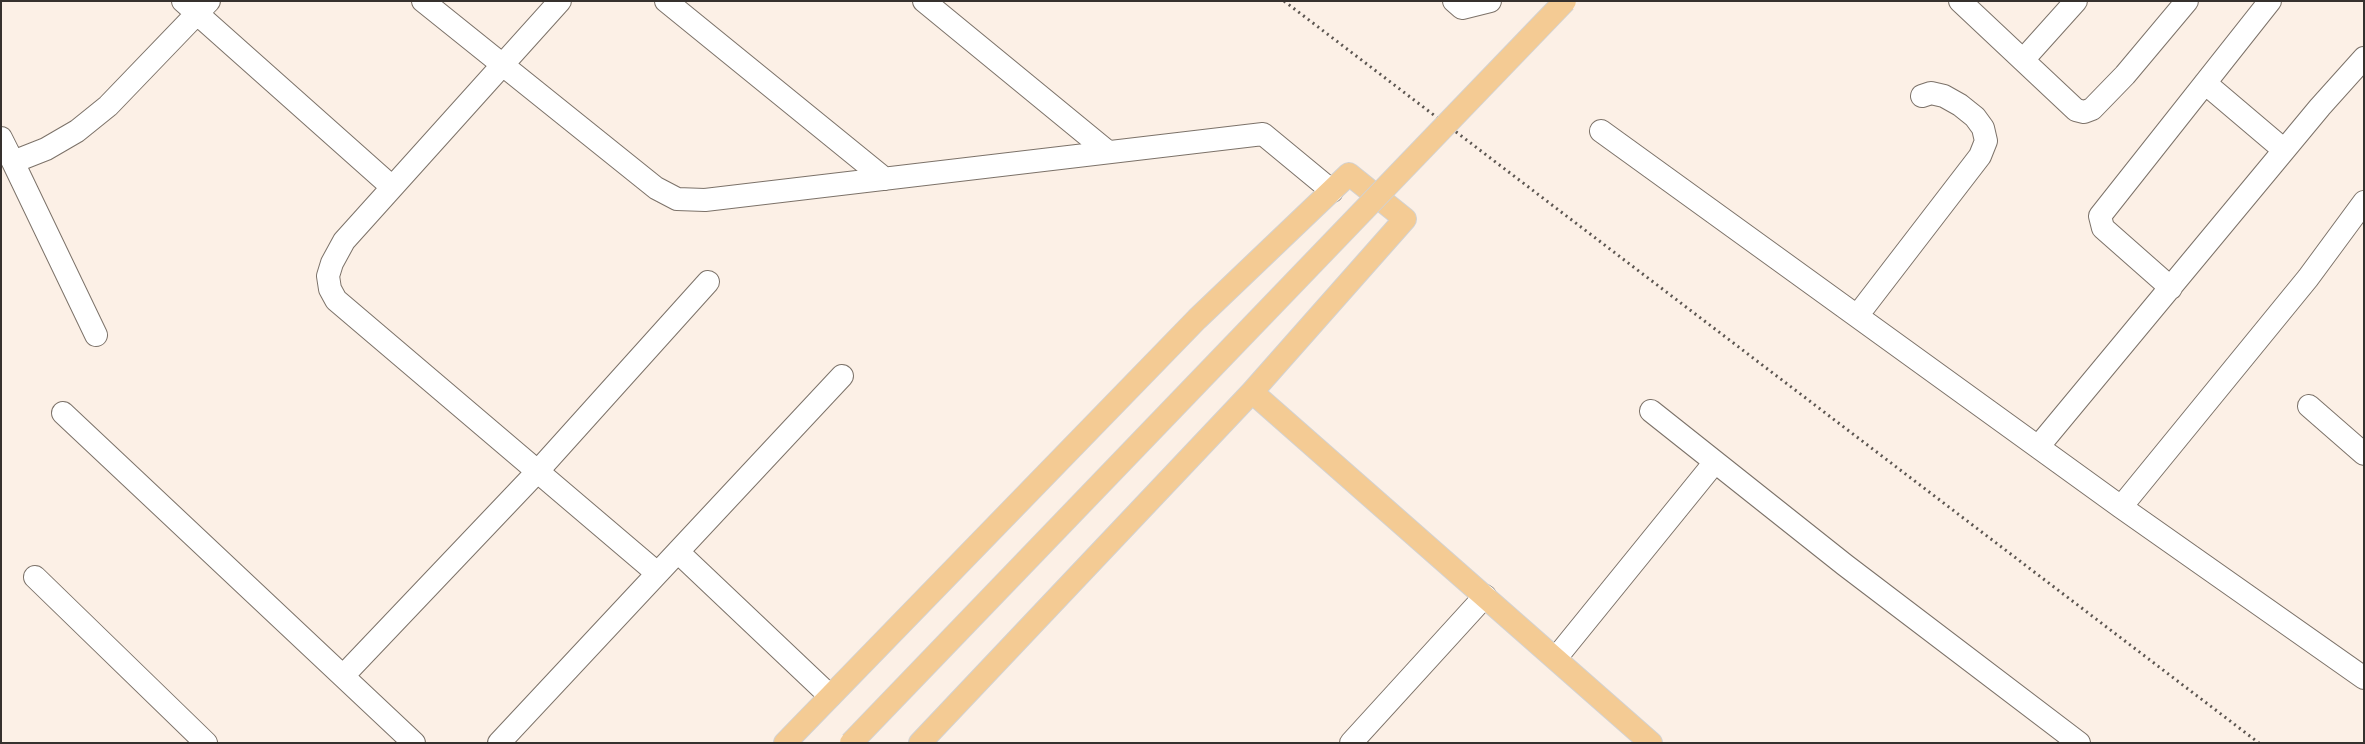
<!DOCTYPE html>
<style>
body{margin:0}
#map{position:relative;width:2365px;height:744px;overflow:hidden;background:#fcf0e6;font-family:Inter,sans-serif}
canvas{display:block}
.frame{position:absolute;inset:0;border:2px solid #36312e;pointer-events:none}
</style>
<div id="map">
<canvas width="2365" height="744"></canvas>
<div class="frame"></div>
</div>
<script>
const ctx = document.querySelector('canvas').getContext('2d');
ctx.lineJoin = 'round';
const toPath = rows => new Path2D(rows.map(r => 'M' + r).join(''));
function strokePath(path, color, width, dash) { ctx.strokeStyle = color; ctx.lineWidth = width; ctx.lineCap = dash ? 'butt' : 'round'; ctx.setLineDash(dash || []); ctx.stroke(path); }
const minor = toPath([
 [183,1,392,187],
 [423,1,656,188,677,199,705,200,1263,134,1332,191],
 [560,1,344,241,332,263,328,276,330,289,336,300,657,573],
 [666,1,885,179],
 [924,1,1108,152],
 [1454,1,1462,8,1490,1],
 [1960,1,2076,110,2084,112,2092,109,2125,75,2187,1],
 [2023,60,2076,1],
 [2205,83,2284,150],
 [1601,131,2121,507,2364,678],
 [1,138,13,162,46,149,77,131,108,106,209,1],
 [13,162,96,335],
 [2171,288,2103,228,2100,216,2270,1],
 [1857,316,1980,156,1986,141,1983,128,1975,117,1960,105,1944,96,1931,93,1922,96],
 [2309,406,2364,454],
 [1651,411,1845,565,2079,743],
 [63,413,414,743],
 [2038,447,2320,107,2364,58],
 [2121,507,2308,278,2364,202],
 [678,552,830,696],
 [35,577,206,743],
 [1556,658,1715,462],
 [343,676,537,472,708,282],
 [499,743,842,376],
 [1351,743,1485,596]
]);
const major = toPath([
 [1252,392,1651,743],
 [785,743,1197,319,1349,174,1405,219,1252,392,920,743]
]);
const rail = toPath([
 [1284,1,2259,743]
]);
const majorBridge = toPath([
 [851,743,1565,1]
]);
strokePath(minor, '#7c7269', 24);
strokePath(major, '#d3d2d1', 24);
strokePath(minor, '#fff', 22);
strokePath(major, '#f4cb94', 22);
strokePath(rail, '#5c5651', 3, [2, 4]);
strokePath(majorBridge, '#d3d2d1', 24, []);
strokePath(majorBridge, '#f4cb94', 22);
</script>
